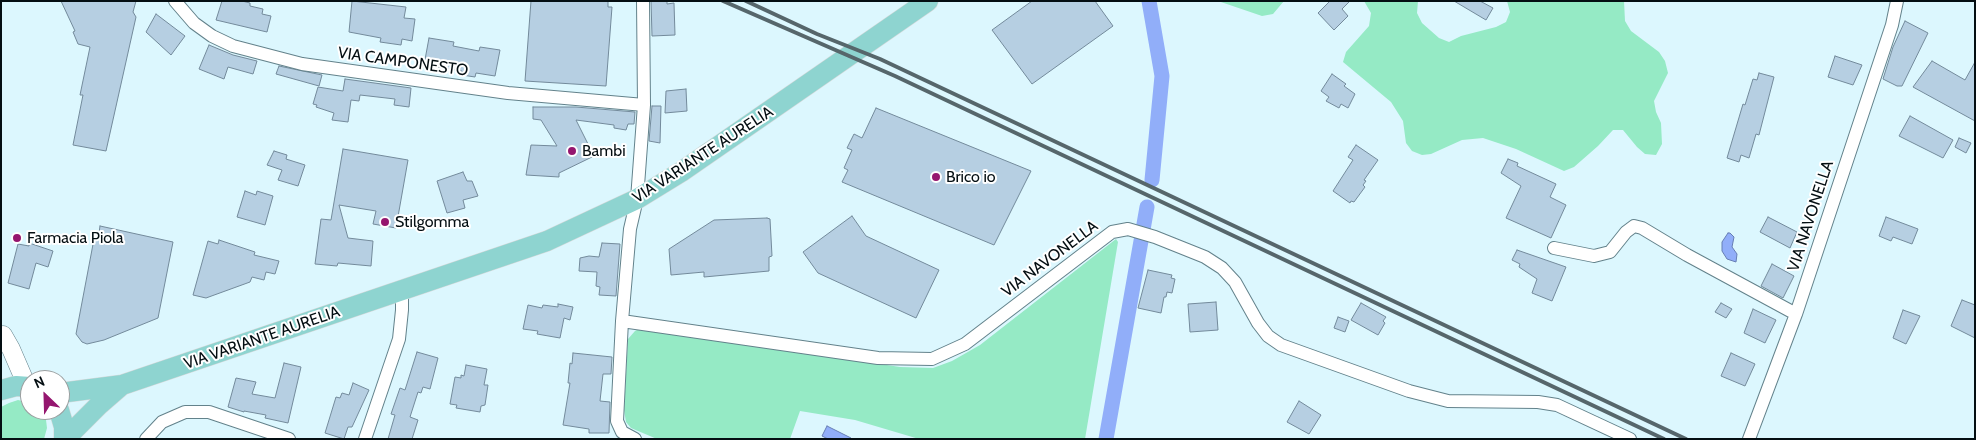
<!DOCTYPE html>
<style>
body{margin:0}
#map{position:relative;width:1976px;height:440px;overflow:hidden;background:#dcf7fe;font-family:Cabin,sans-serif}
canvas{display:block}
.frame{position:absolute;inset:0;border:2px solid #040e12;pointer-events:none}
.north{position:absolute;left:20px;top:370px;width:50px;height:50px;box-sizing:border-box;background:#fff;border:1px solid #9b9fa0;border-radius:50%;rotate:336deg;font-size:14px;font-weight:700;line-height:20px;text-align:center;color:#040e12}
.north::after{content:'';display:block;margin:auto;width:18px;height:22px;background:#95166f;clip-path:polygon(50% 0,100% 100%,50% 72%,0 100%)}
</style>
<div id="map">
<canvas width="1976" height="440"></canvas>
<div class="frame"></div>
<div class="north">N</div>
</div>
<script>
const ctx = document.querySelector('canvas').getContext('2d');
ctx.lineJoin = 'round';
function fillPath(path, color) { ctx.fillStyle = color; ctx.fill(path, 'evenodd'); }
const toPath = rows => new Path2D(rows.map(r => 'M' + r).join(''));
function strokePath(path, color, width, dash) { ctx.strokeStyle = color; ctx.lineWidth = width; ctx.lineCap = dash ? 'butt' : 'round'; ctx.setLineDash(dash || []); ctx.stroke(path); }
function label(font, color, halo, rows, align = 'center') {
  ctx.font = font + ' Cabin,sans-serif'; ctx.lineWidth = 4; ctx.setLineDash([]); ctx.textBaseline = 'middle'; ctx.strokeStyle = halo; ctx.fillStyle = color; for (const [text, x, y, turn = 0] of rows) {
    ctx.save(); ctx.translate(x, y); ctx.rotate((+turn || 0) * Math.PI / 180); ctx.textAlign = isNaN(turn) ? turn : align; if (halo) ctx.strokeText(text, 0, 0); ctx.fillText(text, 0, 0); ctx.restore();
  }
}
const green = toPath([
 [1218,1,1284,1,1273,14,1262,16],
 [1364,1,1418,1,1417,13,1422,23,1439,38,1449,42,1461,36,1496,27,1506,22,1510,12,1507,1,1624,1,1625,21,1631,31,1659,52,1665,61,1668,73,1654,101,1656,112,1661,123,1662,144,1656,155,1645,154,1637,147,1623,130,1613,130,1598,146,1574,167,1564,171,1516,149,1483,138,1462,140,1431,154,1422,155,1412,151,1406,143,1403,121,1391,102,1343,62,1346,52,1369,26,1371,13],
 [1116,239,1118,242,1085,439,919,439,855,420,800,411,790,439,657,439,631,428,626,422,624,410,628,339,635,331,641,328,900,367,933,368,952,361,980,345],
 [18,400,30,403,30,410,40,410,42,412,46,420,47,428,44,439,1,439,1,407,9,403]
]);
const water = toPath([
 [1728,233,1730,233,1734,237,1732,247,1737,254,1736,262,1727,259,1722,251,1722,242,1728,233],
 [827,426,851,438,851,439,828,439,822,436,827,426]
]);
const canal = toPath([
 [1149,1,1162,76,1152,180],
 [1106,439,1147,207]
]);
const building = toPath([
 [61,1,136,1,133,12,136,17,106,151,73,145,83,95,80,95,90,47,78,44,73,32,75,31,61,1],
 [222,1,242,1,250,3,250,6,263,9,262,14,271,16,267,32,216,20,222,1],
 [352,1,406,7,404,18,415,19,412,41,402,39,401,45,380,42,381,38,349,32,352,1],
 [531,1,608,1,608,7,612,7,606,86,525,81,531,1],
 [651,1,667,1,667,4,674,3,675,35,652,36,651,1],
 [1032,1,1095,1,1113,26,1032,84,992,30,1032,1],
 [1330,1,1350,1,1342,9,1348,16,1334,30,1318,13,1330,1],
 [1454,1,1480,1,1493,8,1486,20,1454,1],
 [156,14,185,36,171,55,146,32,156,14],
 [1905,21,1928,33,1902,86,1897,86,1883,79,1893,47,1905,21],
 [429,38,454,42,453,46,479,51,480,47,500,50,495,76,476,73,475,77,462,75,462,71,424,65,429,38],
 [209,45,233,55,257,61,253,74,228,67,224,79,199,69,209,45],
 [1835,56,1862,65,1853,85,1828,77,1835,56],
 [1932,61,1965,80,1975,62,1975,121,1913,87,1932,61],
 [279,66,322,75,319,86,276,74,279,66],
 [1759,73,1774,77,1759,135,1756,134,1749,158,1741,155,1739,162,1727,158,1743,104,1745,105,1753,79,1757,80,1759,73],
 [1332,74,1346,84,1344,86,1355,94,1348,108,1341,104,1339,108,1326,101,1329,97,1321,91,1332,74],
 [345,79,411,88,409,107,394,105,395,99,360,95,359,101,351,100,348,122,332,120,334,113,316,107,317,105,313,104,318,87,343,91,345,79],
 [686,89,687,111,665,113,666,91,686,89],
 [652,106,661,106,660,143,649,141,652,106],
 [533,107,576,107,635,112,634,124,628,124,626,130,614,128,614,125,576,120,594,156,559,173,559,177,526,175,531,145,557,146,541,120,533,119,533,107],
 [876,108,1031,171,994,245,842,182,848,170,844,168,852,150,847,148,854,134,862,138,876,108],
 [1910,116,1953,140,1943,158,1899,136,1910,116],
 [1959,138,1971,143,1966,153,1955,147,1959,138],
 [1356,145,1378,160,1364,180,1366,181,1363,185,1365,187,1354,202,1351,201,1350,203,1333,191,1353,160,1348,157,1356,145],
 [343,149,408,160,396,228,373,224,376,211,339,205,348,238,373,241,371,266,338,263,337,266,315,264,321,219,331,220,343,149],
 [274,151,287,155,286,159,305,165,298,186,278,180,282,170,267,165,274,151],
 [1508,159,1518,163,1517,166,1556,184,1550,197,1566,205,1551,238,1506,218,1521,186,1501,173,1508,159],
 [463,172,467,181,472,181,478,196,463,200,465,208,447,213,437,181,463,172],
 [245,191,256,195,257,191,273,196,265,225,237,217,245,191],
 [852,216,866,236,939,270,916,318,818,273,803,252,852,216],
 [1768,217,1797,232,1790,248,1760,232,1768,217],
 [1886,217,1918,229,1912,244,1893,237,1891,241,1879,236,1886,217],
 [767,218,770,219,772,256,769,257,769,271,704,277,704,272,671,275,669,249,714,220,767,218],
 [100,226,173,242,158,318,104,340,87,344,82,342,76,334,94,239,98,240,100,226],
 [219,240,255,252,254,255,279,261,275,274,266,272,264,280,252,277,250,282,206,298,193,295,208,241,218,244,219,240],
 [29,243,53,251,48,267,36,263,29,289,8,283,18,244,29,246,29,243],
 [602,243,620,244,616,296,599,295,600,287,596,286,597,272,579,271,580,258,589,256,599,257,602,243],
 [1517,250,1566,267,1552,301,1532,293,1537,279,1519,267,1520,264,1512,260,1517,250],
 [1772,264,1794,276,1783,298,1761,286,1772,264],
 [1148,270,1172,275,1171,278,1175,279,1172,293,1167,292,1166,297,1164,297,1161,313,1138,308,1148,270],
 [1962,300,1975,305,1975,338,1951,326,1962,300],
 [1216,302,1218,330,1190,332,1188,304,1216,302],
 [1361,303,1386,317,1383,321,1385,323,1378,335,1351,320,1361,303],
 [1721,303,1732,309,1726,318,1715,312,1721,303],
 [558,304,573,307,570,320,564,318,560,338,537,334,538,331,523,329,528,305,542,308,543,305,558,307,558,304],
 [1753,309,1776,320,1765,343,1744,333,1753,309],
 [1903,310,1920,316,1906,344,1893,338,1903,310],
 [1338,317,1349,321,1345,332,1334,328,1338,317],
 [417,352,438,358,430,389,423,387,421,393,418,392,410,417,418,420,412,439,388,439,395,415,391,414,400,388,405,390,417,352],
 [573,353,612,357,611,374,603,374,600,401,610,402,609,433,589,433,589,429,563,425,570,383,568,383,570,363,572,364,573,353],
 [1731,353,1755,364,1745,386,1721,376,1731,353],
 [284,363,301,367,288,423,265,418,266,415,244,411,244,412,228,407,236,378,256,382,252,394,275,398,284,363],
 [466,365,487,369,484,385,488,385,485,405,481,406,480,412,456,408,457,405,450,404,455,377,461,378,461,375,464,376,466,365],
 [353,383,369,390,352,427,348,427,344,439,325,433,336,397,340,398,342,393,349,395,353,383],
 [1299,401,1321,415,1309,434,1287,422,1299,401]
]);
const street = toPath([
 [175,1,194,23,212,36,233,46,302,64,508,93,644,105],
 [1554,248,1594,256,1610,252,1626,232,1634,226,1642,228,1687,255,1796,314],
 [622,321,878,358,932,359,965,344,1112,232,1128,229,1155,237,1205,257,1222,268,1235,282,1258,323,1268,336,1281,345,1409,391,1448,401,1538,402,1557,405,1630,439],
 [146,439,162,422,185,412,209,412,289,439],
 [365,439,399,339,402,310,402,291],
 [635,439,622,432,617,421,622,321,630,229,637,199,644,105,643,1],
 [1749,439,1796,314,1892,25,1897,1]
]);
const secondary = toPath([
 [3,335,11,349,27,386]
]);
const primary = toPath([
 [1,390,16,386,30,387],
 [60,393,122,385,547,241,637,199,681,172,928,1],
 [59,410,64,427,64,439],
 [65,439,99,405,122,385]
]);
const rail = toPath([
 [723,1,895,76,1664,439],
 [746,1,817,34,880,59,1686,439]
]);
const markers = [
 [572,151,5,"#95166f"],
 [936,177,5,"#95166f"],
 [385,222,5,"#95166f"],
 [17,238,5,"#95166f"]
];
const streetNames = [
 ["VIA CAMPONESTO",403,62,8],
 ["VIA VARIANTE AURELIA",703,155,-33],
 ["VIA NAVONELLA",1811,216,-72],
 ["VIA NAVONELLA",1050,259,-37],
 ["VIA VARIANTE AURELIA",262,338,-19]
];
const poiNames = [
 ["Bambi",582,151],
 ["Brico io",946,177],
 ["Stilgomma",395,222],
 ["Farmacia Piola",27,238]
];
fillPath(green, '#95eac5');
fillPath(water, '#91aef9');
strokePath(water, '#677eb4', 1);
strokePath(canal, '#91aef9', 15);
fillPath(building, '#b6cfe2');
strokePath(building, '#738a9b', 1);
strokePath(street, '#63828b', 14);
strokePath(secondary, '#63828b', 19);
strokePath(primary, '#d7d8d9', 21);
strokePath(street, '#fff', 12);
strokePath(secondary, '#fff', 18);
strokePath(primary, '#8ed4d0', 20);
strokePath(rail, '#56666b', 4);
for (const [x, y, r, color] of markers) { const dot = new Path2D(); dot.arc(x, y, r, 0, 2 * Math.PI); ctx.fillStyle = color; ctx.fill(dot); strokePath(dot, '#fff', 2); }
label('16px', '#040e12', '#fff', streetNames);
label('16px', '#040e12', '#fff', poiNames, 'left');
</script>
